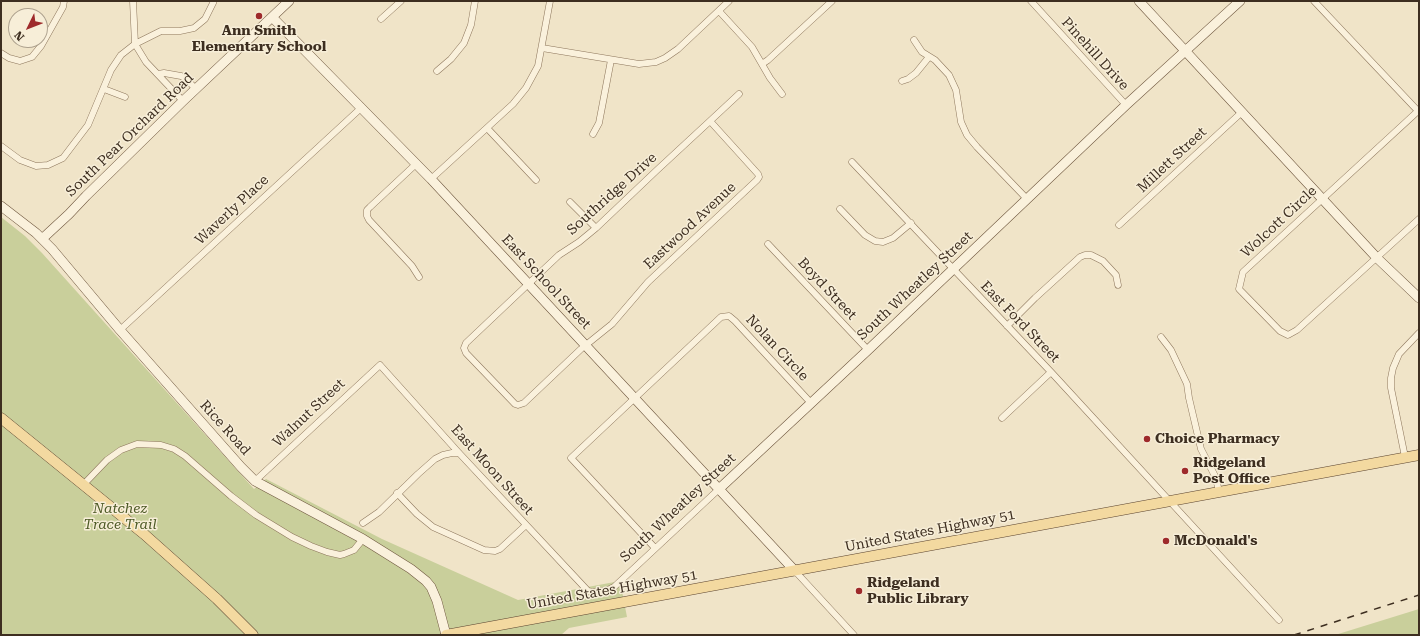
<!DOCTYPE html>
<style>
body{margin:0}
#map{position:relative;width:1420px;height:636px;overflow:hidden;background:#f0e4c8;font-family:"Roboto Serif",serif}
canvas{display:block}
.frame{position:absolute;inset:0;border:2px solid #3d2e20;pointer-events:none}
.north{position:absolute;left:8px;top:8px;width:40px;height:40px;box-sizing:border-box;background:#f7eed8;border:1px solid #ada18e;border-radius:50%;rotate:227deg;font-size:11px;font-weight:700;line-height:16px;text-align:center;color:#3d2e20}
.north::after{content:'';display:block;margin:auto;width:14px;height:18px;background:#9e2a2b;clip-path:polygon(50% 0,100% 100%,50% 72%,0 100%)}
</style>
<div id="map">
<canvas width="1420" height="636"></canvas>
<div class="frame"></div>
<div class="north">N</div>
</div>
<script>
const ctx = document.querySelector('canvas').getContext('2d');
ctx.lineJoin = 'round';
function fillPath(path, color) { ctx.fillStyle = color; ctx.fill(path, 'evenodd'); }
const toPath = rows => new Path2D(rows.map(r => 'M' + r).join(''));
function strokePath(path, color, width, dash) { ctx.strokeStyle = color; ctx.lineWidth = width; ctx.lineCap = dash ? 'butt' : 'round'; ctx.setLineDash(dash || []); ctx.stroke(path); }
function label(font, color, halo, rows, align = 'center') {
  ctx.font = font + ' "Roboto Serif",serif'; ctx.lineWidth = 3; ctx.setLineDash([]); ctx.textBaseline = 'middle'; ctx.strokeStyle = halo; ctx.fillStyle = color; for (const [text, x, y, turn = 0] of rows) {
    ctx.save(); ctx.translate(x, y); ctx.rotate((+turn || 0) * Math.PI / 180); ctx.textAlign = isNaN(turn) ? turn : align; if (halo) ctx.strokeText(text, 0, 0); ctx.fillText(text, 0, 0); ctx.restore();
  }
}
const green = toPath([
 [1,217,25,236,42,253,254,489,266,479,382,539,518,600,620,581,627,617,569,628,561,635,1,635],
 [1419,609,1419,635,1335,635]
]);
const street = toPath([
 [133,1,135,44,146,62,183,101],
 [1031,1,1126,105],
 [1314,1,1419,112],
 [719,11,752,47,770,78,782,94],
 [381,19,401,1],
 [914,40,922,52,935,60,949,75,956,90,961,122,967,135,977,147,1027,199],
 [542,48,639,64,656,62,665,58,678,49,729,1],
 [1,53,9,58,20,61,32,57,41,46,63,7,64,1],
 [762,64,768,60,832,1],
 [437,71,451,59,464,43,471,25,475,1],
 [158,74,164,73,181,76,185,78,196,89],
 [902,81,908,79,916,73,929,57],
 [104,89,125,97],
 [1418,111,1243,272,1239,289,1280,331,1288,335,1297,330,1419,219],
 [710,121,758,174,759,177,757,180,648,282,612,324,581,349,524,403,518,405,515,404,466,353,464,348,466,343,559,255,579,242,596,228,656,171,710,121,739,94],
 [487,128,536,180],
 [593,134,599,123,611,60],
 [1,146,20,160,36,166,48,165,63,158,88,125,111,70,121,55,135,44,161,31,180,31,194,28,205,19,213,3],
 [852,162,1051,372,1279,620],
 [416,164,370,207,367,210,367,216,369,220,412,266,419,277],
 [431,179,513,104,526,88,538,66,550,1],
 [570,202,596,228],
 [840,209,865,235,875,241,883,242,893,238,911,223],
 [1119,225,1242,112],
 [768,244,868,350],
 [1007,326,1035,298,1080,257,1085,255,1091,255,1103,261,1116,275,1118,285],
 [120,330,361,108],
 [1161,337,1171,350,1187,384,1189,398,1201,449,1216,478,1219,492],
 [1002,418,1051,372],
 [1405,457,1391,388,1391,378,1393,368,1399,354,1419,333],
 [255,481,380,365,459,453,588,591,593,592,608,590,614,587,719,489],
 [84,484,107,460,121,450,137,444,161,445,174,449,185,456,231,496,256,515,292,537,311,546,327,552,340,555,344,554,354,550,363,539],
 [397,493,417,514,433,527,484,550,495,551,500,549,526,525],
 [363,523,379,512,418,474,435,459,443,455,452,453,459,453],
 [655,548,571,458,721,317,729,316,735,321,811,403],
 [795,571,854,635]
]);
const secondary = toPath([
 [1139,1,1377,258,1419,298],
 [272,17,431,179,795,571],
 [1,206,36,233,52,249,120,330,241,467,255,481,363,539,411,569,426,581,431,587,437,601,446,635],
 [42,239,69,214,86,196,183,101,289,1],
 [719,489,868,350,1126,105,1240,1]
]);
const primary = toPath([
 [1,418,144,534,217,599,253,635],
 [446,635,1419,455]
]);
const rail = toPath([
 [1294,635,1419,595]
]);
const markers = [
 [259,16,4,"#9e2a2b"],
 [1147,439,4,"#9e2a2b"],
 [1185,471,4,"#9e2a2b"],
 [1166,541,4,"#9e2a2b"],
 [859,591,4,"#9e2a2b"]
];
const poiNames = [
 ["Ann Smith",259,31,"center"],
 ["Elementary School",259,47,"center"],
 ["Choice Pharmacy",1155,439],
 ["Ridgeland",1193,463],
 ["Post Office",1193,479],
 ["McDonald's",1174,541],
 ["Ridgeland",867,583],
 ["Public Library",867,599]
];
const streetNames = [
 ["Pinehill Drive",1095,54,48],
 ["South Pear Orchard Road",130,135,-44],
 ["Millett Street",1172,160,-43],
 ["Southridge Drive",612,194,-42],
 ["Waverly Place",232,210,-43],
 ["Wolcott Circle",1279,222,-43],
 ["Eastwood Avenue",690,226,-43],
 ["East School Street",546,282,47],
 ["South Wheatley Street",915,286,-43],
 ["Boyd Street",827,289,47],
 ["East Ford Street",1020,322,46],
 ["Nolan Circle",777,348,47],
 ["Walnut Street",309,413,-43],
 ["Rice Road",225,428,48],
 ["East Moon Street",492,470,48],
 ["South Wheatley Street",678,508,-43],
 ["United States Highway 51",930,531,-11],
 ["United States Highway 51",612,590,-10]
];
const parkNames = [
 ["Natchez",120,509],
 ["Trace Trail",120,525]
];
fillPath(green, '#c9cf9b');
strokePath(street, '#8d765c', 7);
strokePath(secondary, '#6f573f', 10);
strokePath(primary, '#5b4430', 11);
strokePath(street, '#faf1dc', 6);
strokePath(secondary, '#faf1dc', 9);
strokePath(primary, '#f3d9a0', 10);
strokePath(rail, '#3d2e20', 1.5, [7, 7]);
for (const [x, y, r, color] of markers) { const dot = new Path2D(); dot.arc(x, y, r, 0, 2 * Math.PI); ctx.fillStyle = color; ctx.fill(dot); strokePath(dot, '#f7eed8', 1.5); }
label('bold 14px', '#3d2e20', '#f7eed8', poiNames, 'left');
label('14px', '#3d2e20', '#f7eed8', streetNames);
label('italic 14px', '#4d5a26', '#f7eed8', parkNames);
</script>
